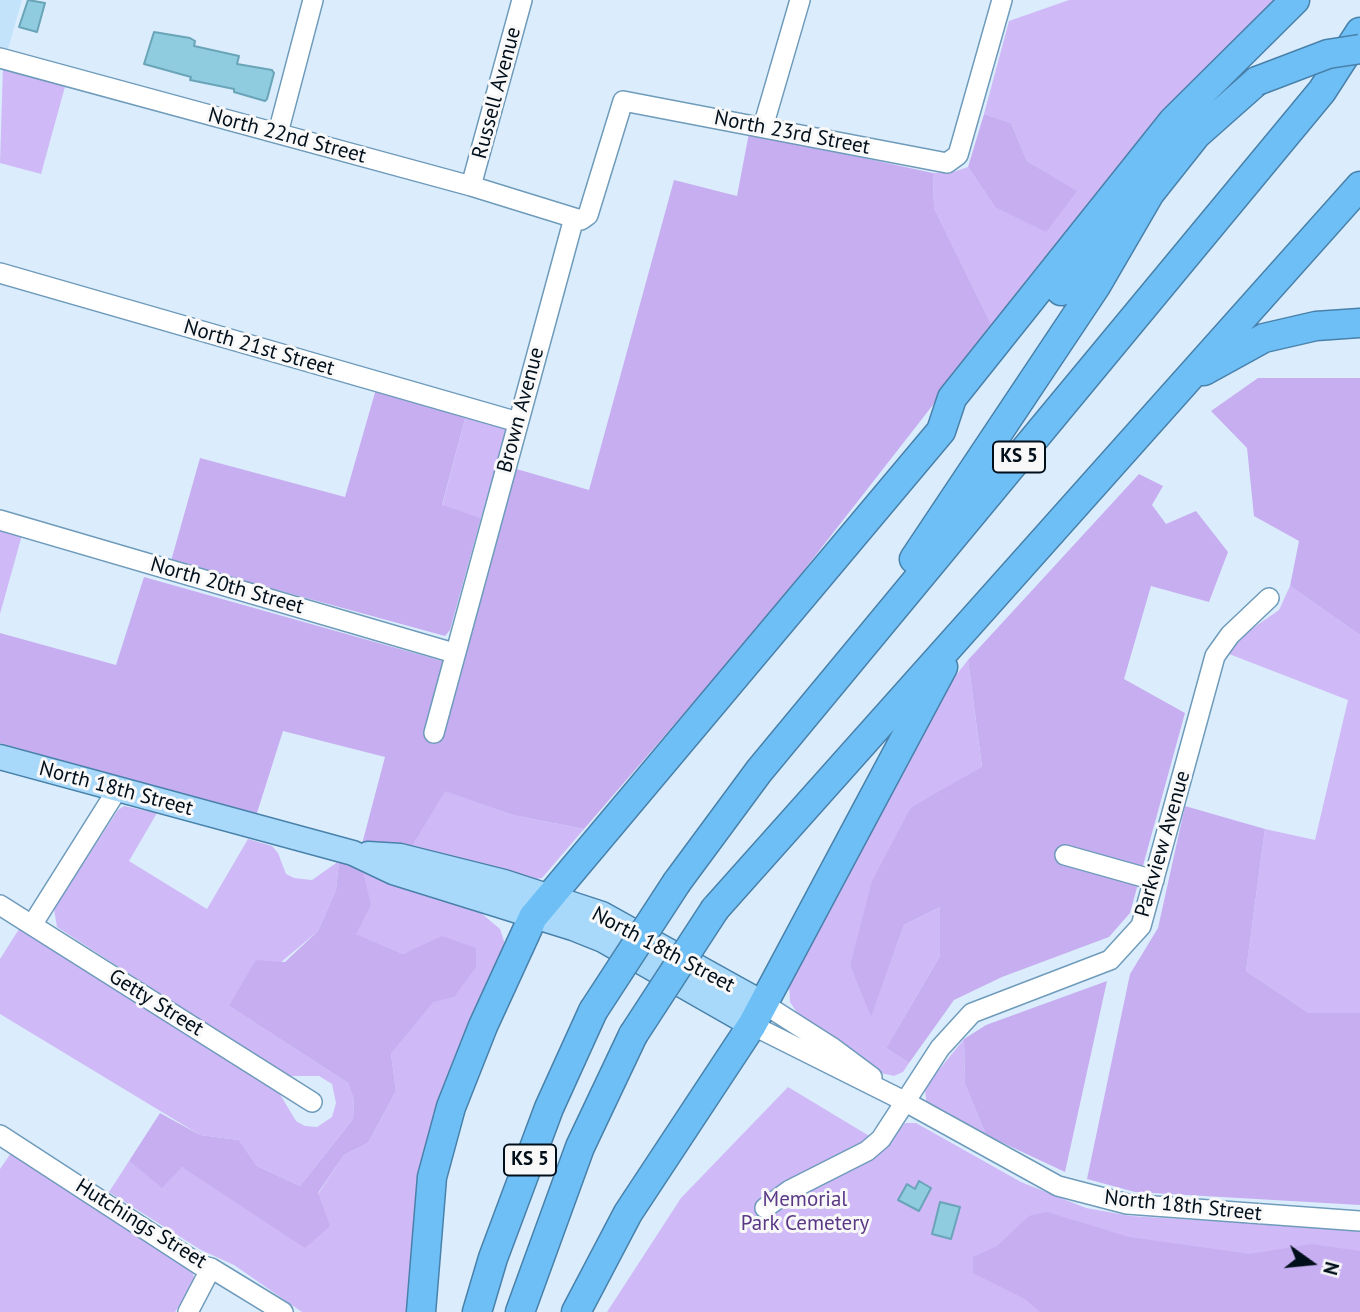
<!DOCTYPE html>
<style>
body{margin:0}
#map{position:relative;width:1360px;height:1312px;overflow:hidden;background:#dbedfc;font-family:"PT Sans",sans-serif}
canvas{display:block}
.north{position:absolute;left:1276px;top:1228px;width:70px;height:70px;-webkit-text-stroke:5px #f8f8f8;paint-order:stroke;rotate:105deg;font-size:19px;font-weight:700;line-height:28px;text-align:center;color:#010f1b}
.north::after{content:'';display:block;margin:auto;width:24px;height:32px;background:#010f1b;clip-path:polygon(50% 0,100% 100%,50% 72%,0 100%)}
</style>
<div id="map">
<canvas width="1360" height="1312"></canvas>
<div class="north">N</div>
</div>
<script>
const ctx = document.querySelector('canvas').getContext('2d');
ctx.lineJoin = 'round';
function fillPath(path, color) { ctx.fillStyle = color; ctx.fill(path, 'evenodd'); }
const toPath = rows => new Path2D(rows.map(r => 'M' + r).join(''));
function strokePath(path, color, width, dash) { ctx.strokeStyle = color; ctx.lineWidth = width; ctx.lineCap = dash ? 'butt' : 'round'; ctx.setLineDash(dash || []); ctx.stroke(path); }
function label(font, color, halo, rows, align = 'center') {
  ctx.font = font + ' "PT Sans",sans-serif'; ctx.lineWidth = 6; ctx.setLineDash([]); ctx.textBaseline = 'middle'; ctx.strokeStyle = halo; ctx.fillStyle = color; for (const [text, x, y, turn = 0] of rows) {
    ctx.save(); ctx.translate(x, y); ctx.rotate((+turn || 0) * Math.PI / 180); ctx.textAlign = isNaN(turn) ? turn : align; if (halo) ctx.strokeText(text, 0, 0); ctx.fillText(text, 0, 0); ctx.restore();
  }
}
const built = toPath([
 [0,0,22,0,8,49,0,47]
]);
const green = toPath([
 [1069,0,1281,0,993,328,934,208,933,173,953,172,968,167,995,207,1076,191,1027,161,1011,123,984,114,1009,21],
 [3,66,66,83,41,174,0,163],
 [466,415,503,426,506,431,481,518,442,506],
 [0,528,22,535,0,614],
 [1290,586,1360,635,1360,1013,1309,1013,1246,971,1265,829,1315,840,1348,700,1229,654,1240,637,1279,610],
 [968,660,982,768,911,807,850,966,871,1016,904,925,940,907,940,956,886,1048,909,1063,903,1072,894,1076,881,1073,800,1017,790,1002,789,985,939,697],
 [445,790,513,815,584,829,542,878,526,881,409,852],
 [124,806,157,813,129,861,207,909,248,839,272,846,278,853,286,874,294,878,312,880,339,861,336,890,318,931,229,1006,348,1083,354,1100,353,1119,300,1186,257,1166,239,1140,200,1135,0,1014,0,959,21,926,278,1091,296,1121,305,1126,317,1127,332,1117,336,1103,332,1084,319,1076,291,1076,281,1072,57,927,54,909,60,899,118,810],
 [362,868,481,913,500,929,504,941,504,954,476,1020,412,1312,302,1312,234,1265,201,1250,109,1192,129,1161,162,1187,181,1167,318,1194,344,1155,368,1143,396,1091,391,1054,433,1001,454,997,443,937,403,954,355,934],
 [964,1039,965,1084,986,1135,926,1101,925,1087],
 [788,1087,886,1146,905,1123,916,1123,1021,1182,1086,1208,1131,1216,1360,1230,1360,1312,607,1312,681,1198],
 [11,1153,191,1268,194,1277,191,1288,175,1312,0,1312,0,1169]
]);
const forest = toPath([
 [984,114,1011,123,1027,161,1077,191,1046,232,995,207,968,167],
 [749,133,933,173,934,208,993,328,769,615,584,829,513,815,445,791,409,852,362,844,385,757,283,731,256,816,0,743,0,633,116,665,144,577,446,662,425,738,438,742,513,468,589,490,674,180,737,196],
 [1258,378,1360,378,1360,635,1290,586,1299,541,1254,516,1247,448,1211,411],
 [376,389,466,415,442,505,481,518,450,630,445,636,171,561,200,458,345,497],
 [1139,474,1163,486,1152,505,1166,524,1196,511,1228,552,1209,602,1151,586,1124,679,1185,713,1130,913,1109,937,1002,977,954,1000,909,1063,886,1048,940,956,940,907,904,925,871,1017,850,966,872,881,911,807,982,767,968,660],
 [1185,806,1265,829,1246,971,1309,1013,1360,1013,1360,1205,1135,1192,1087,1179,1130,974,1158,928],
 [339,861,362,868,371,905,356,934,403,954,442,936,476,948,476,967,454,997,433,1002,391,1054,396,1091,368,1143,344,1155,318,1193,330,1226,305,1248,182,1167,162,1188,129,1161,160,1113,200,1135,239,1140,257,1166,300,1186,353,1119,354,1100,348,1083,229,1006,256,960,285,962,318,931,336,890],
 [1107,981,1065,1172,986,1135,965,1084,964,1039,986,1025],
 [1047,1212,1129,1237,1250,1254,1311,1244,1360,1251,1360,1312,1040,1312,1025,1299,973,1273,973,1257,997,1246,1029,1216]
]);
const building = toPath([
 [28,0,45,3,37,32,19,27,28,0],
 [154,32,190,38,195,41,194,46,239,56,237,64,272,70,274,73,267,99,265,101,234,92,234,89,190,80,191,77,144,64,154,32],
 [919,1181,931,1188,919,1211,898,1200,907,1184,915,1189,919,1181],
 [940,1202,960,1207,951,1239,932,1234,940,1202]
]);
const minor = toPath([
 [0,58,471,186,581,220,588,215,623,101,947,163,958,155,1002,0],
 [763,127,800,0],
 [278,133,313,0],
 [471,186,522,0],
 [0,273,518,422],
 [0,520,454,653],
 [434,733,574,218],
 [1065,855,1154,880],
 [0,905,312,1102],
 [32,925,117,790],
 [764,1004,833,1048,872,1077],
 [752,1025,904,1101,1058,1186,1127,1204,1360,1221],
 [0,1135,200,1265,211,1268,283,1312],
 [765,1208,790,1190,867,1151,881,1139,940,1048,972,1013,1110,960,1141,926,1215,656,1230,635,1269,598],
 [188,1312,211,1268]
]);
const major = toPath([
 [0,757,353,853,393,872,573,928,603,940,752,1025],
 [368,854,400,856,504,882,602,914,764,1004]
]);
const highway = toPath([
 [1061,291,1150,193,1196,135,1257,81],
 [1204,371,1264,338,1316,326,1360,323],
 [914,559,1096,286,1150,193],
 [677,882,759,771,1322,91,1360,32],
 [715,909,1360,186],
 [421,1312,432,1177,451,1107,483,1026,533,917,941,431,952,398,1173,121,1295,0],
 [477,1312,493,1258,549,1108,593,1011],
 [520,1312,580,1147,633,1035],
 [576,1312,628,1213,752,1025,943,667]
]);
const highwayBridge = toPath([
 [1257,81,1328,54,1360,49],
 [593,1011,677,882],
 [633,1035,715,909]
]);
const shields = [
 [1019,457,52],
 [530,1160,52]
];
const shieldNames = [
 ["KS 5",1019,457],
 ["KS 5",530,1160]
];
const streetNames = [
 ["Russell Avenue",497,93,-75],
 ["North 23rd Street",792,133,11],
 ["North 22nd Street",287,136,15],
 ["North 21st Street",259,348,16],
 ["Brown Avenue",521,410,-75],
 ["North 20th Street",227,586,16],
 ["North 18th Street",116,789,15],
 ["Parkview Avenue",1163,844,-74],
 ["North 18th Street",663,950,28],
 ["Getty Street",156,1003,32],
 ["North 18th Street",1183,1206,6],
 ["Hutchings Street",141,1224,32]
];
const parkNames = [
 ["Memorial",805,1200],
 ["Park Cemetery",805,1224]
];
fillPath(built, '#c3e3fb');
fillPath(green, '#cfb9f7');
fillPath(forest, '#c7aef1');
fillPath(building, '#90cce0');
strokePath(building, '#69a4b8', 2);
strokePath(minor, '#6f9bbb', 22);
strokePath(major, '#4881aa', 27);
strokePath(highway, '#4881aa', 31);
strokePath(minor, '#fff', 19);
strokePath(major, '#a9d9fa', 24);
strokePath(highway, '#6fbff7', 28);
strokePath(highwayBridge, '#4881aa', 31, []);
strokePath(highwayBridge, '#6fbff7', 28);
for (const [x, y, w] of shields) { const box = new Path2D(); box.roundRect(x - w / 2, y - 15.5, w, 31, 5); ctx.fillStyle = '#f8f8f8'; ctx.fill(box); strokePath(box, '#010f1b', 2); }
label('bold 19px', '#010f1b', null, shieldNames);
label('21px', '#010f1b', '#f8f8f8', streetNames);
label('21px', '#5a3886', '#f8f8f8', parkNames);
</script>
